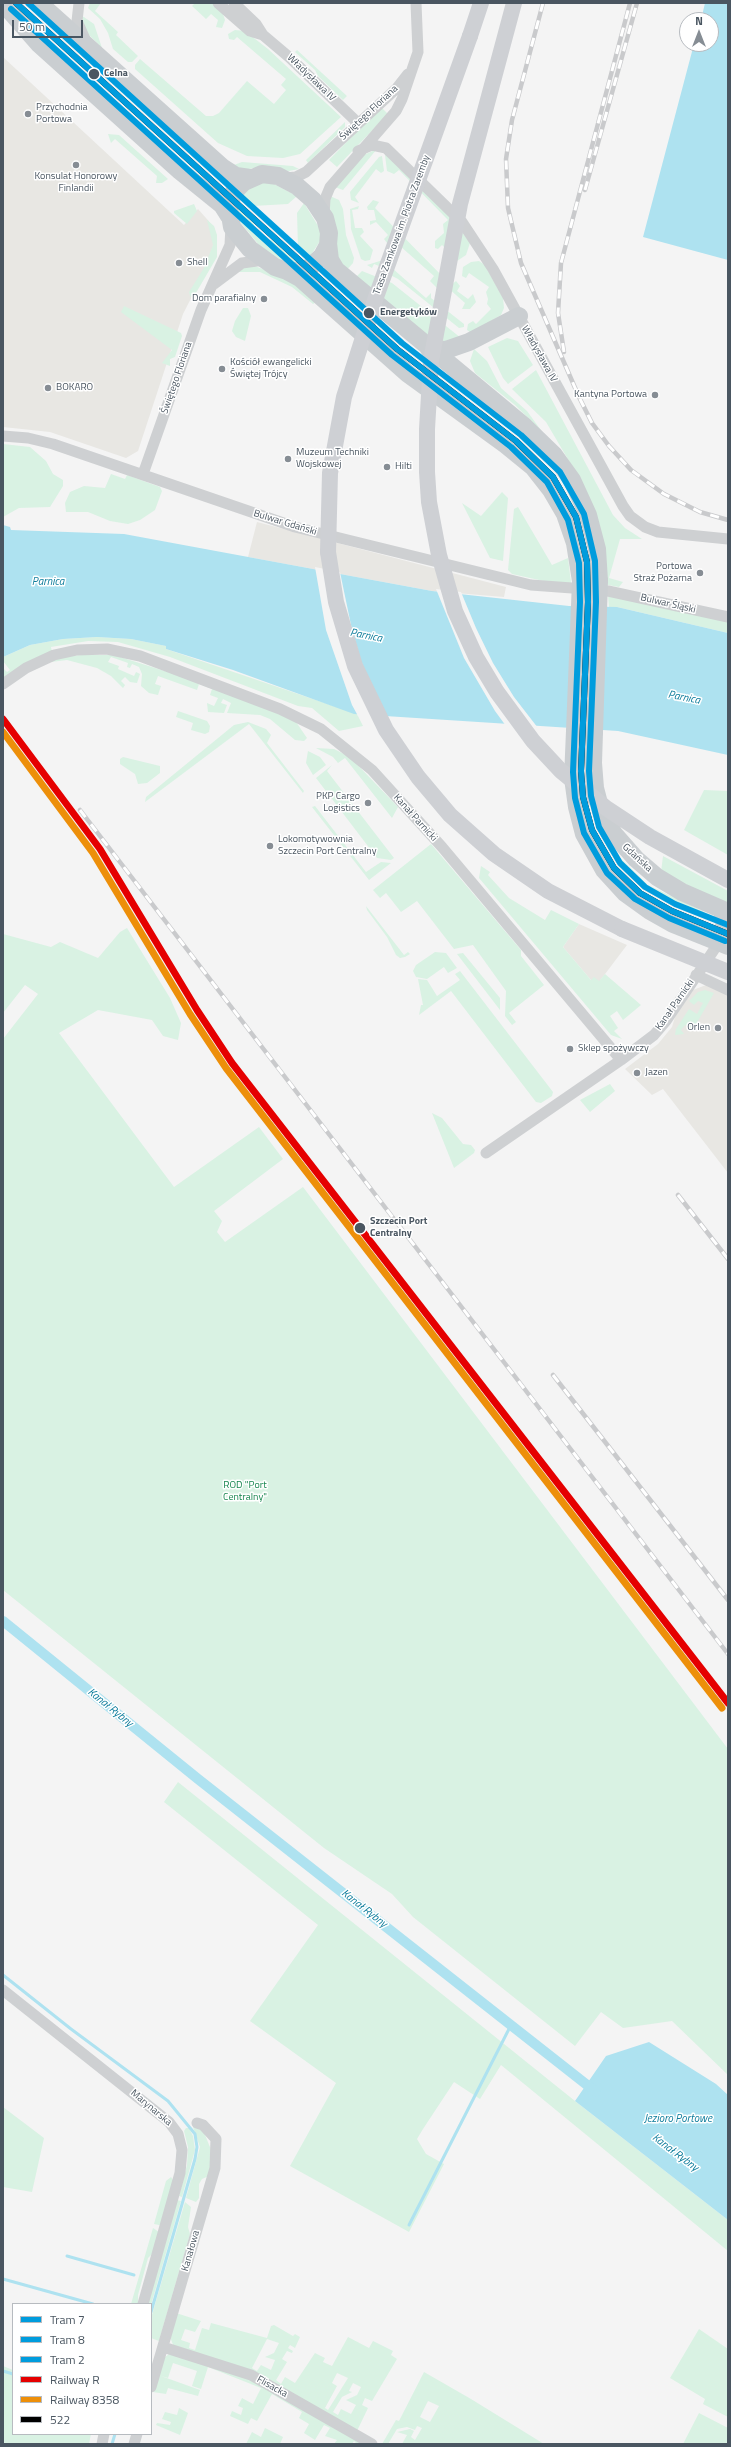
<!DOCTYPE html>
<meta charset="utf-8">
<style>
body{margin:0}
#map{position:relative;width:731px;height:2447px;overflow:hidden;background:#f4f4f4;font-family:"Titillium Web",sans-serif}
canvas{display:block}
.frame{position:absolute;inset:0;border:4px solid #4a5661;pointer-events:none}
.legend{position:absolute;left:12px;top:2303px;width:140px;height:132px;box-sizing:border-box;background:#fff;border:1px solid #b7bbc0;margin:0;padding:5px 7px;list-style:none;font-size:12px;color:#4a5661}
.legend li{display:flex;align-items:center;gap:8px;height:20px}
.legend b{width:20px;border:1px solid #b7bbc0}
.north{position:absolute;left:679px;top:12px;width:40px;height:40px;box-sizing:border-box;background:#fff;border:1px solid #b7bbc0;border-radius:50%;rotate:0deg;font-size:11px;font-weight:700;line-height:16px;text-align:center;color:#4a5661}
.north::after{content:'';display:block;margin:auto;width:14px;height:18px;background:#868d94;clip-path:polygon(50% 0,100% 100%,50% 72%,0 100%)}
.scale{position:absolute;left:12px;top:20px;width:71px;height:18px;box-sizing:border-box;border:2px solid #4a5661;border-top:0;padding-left:5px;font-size:12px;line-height:14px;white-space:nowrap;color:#4a5661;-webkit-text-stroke:3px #fff;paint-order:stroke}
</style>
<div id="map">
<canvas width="731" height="2447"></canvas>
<div class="frame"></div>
<ul class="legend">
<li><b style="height:5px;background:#009cdd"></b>Tram 7</li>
<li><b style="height:5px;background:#009cdd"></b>Tram 8</li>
<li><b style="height:5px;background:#009cdd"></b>Tram 2</li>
<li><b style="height:5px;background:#e50000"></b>Railway R</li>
<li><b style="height:5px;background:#ed8f0a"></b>Railway 8358</li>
<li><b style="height:5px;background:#000"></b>522</li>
</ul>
<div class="north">N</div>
<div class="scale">50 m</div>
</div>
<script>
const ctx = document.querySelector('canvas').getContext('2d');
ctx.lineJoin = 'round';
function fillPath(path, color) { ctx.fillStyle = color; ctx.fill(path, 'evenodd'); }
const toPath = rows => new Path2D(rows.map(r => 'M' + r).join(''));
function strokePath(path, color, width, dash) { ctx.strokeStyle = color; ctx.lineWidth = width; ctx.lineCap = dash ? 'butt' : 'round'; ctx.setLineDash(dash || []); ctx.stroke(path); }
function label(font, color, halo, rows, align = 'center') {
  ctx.font = font + ' "Titillium Web",sans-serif'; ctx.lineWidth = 3; ctx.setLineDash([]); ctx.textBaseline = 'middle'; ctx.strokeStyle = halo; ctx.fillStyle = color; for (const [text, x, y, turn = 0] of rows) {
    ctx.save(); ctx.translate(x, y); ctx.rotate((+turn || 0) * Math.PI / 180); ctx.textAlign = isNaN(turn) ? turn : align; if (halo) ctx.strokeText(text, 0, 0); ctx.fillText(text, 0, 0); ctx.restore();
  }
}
const commercial = toPath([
 [3,57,184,225,198,209,214,227,216,235,207,267,183,314,138,451,126,458,50,432,3,427],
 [257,522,506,587,504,597,432,591,248,557],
 [579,924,627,945,599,982,591,980,563,947],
 [706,985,728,994,728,1173,663,1089,652,1095,625,1069,658,1044,672,1027,675,1017,693,990]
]);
const green = toPath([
 [90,3,101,3,95,11,118,32,116,35,138,56,132,62,128,62,113,49,108,33,100,19,88,8],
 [195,3,213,3,222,11,225,20,222,28,216,27,218,20,211,14,206,19,192,6],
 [81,15,94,24,102,48,86,32],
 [235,30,245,31,268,49,341,117,300,154,283,158,247,156,218,143,135,69,135,65,140,59,206,116,213,116,219,113,247,81,274,104,286,90,281,85,286,79,237,37,234,40,229,39,228,34],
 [297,50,347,96,343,100,318,76,315,70,295,52],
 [381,107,388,114,337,167,329,160],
 [345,122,345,127,308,163,306,160],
 [108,134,119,135,168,179,162,183,156,183,157,176,115,139,111,143],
 [377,149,343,190,335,187,357,158],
 [387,152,450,215,470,243,466,255,454,263,452,255,442,245,438,249,435,248,435,241,444,233,443,224,448,220,399,170,394,174,387,171,385,155],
 [382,156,384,171,381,173,376,169,355,197,359,203,351,200,350,192,379,157],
 [242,162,293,166,299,169,289,171,254,168,244,170,234,165],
 [262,183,272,183,297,196,288,204,253,206,241,197,246,190],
 [330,196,339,200,343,209,346,235,354,258,353,263,346,271,337,262,336,226,329,206],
 [373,200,379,202,375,208,451,285,456,281,460,286,457,291,468,299,473,294,476,302,470,309,462,309,465,303,447,287,441,292,430,281,434,276,400,246,387,243,384,239,388,235,376,222,370,225,370,221,376,220,374,210,368,210,367,207],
 [304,203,320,229,320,241,309,258,298,247,297,213],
 [194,204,197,211,187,224,174,213,174,211],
 [359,206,358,209,352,210,355,228,362,228,364,232,360,236,373,250,370,260,365,261,361,259,351,229,350,209],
 [237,208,254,224,254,229,267,240,272,240,297,263,280,260,259,245,240,222],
 [207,220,214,226,217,235,217,257,193,298,190,296,189,292,204,268,213,245],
 [383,260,426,298,431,293,431,298,464,324,464,327,459,328,398,279,388,274,389,270,374,264,372,268,367,265],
 [479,261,485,265,503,298,504,308,501,315,471,333,467,330,468,324,473,321,476,324,491,309,487,304,488,299,486,292,489,287,469,273,466,278,462,276,463,267,471,262],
 [255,266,290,280,318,301,313,304,292,287,260,272,238,272,241,268],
 [362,271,392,283,461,338,436,343,354,279],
 [124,306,181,333,182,336,175,357,170,359,170,366,162,363,172,350,121,312],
 [243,308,248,308,251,316,245,341,236,337,232,331,235,321],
 [507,338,518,341,533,365,508,384,503,378,488,347],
 [474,349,487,361,501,388,527,411,543,433,515,405,475,373,470,361],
 [536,370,613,515,625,528,642,539,620,539,609,578,623,582,619,587,608,585,599,523,582,483,546,422,512,389],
 [3,444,30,447,46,461,53,474,63,480,63,486,50,507,19,508,3,517],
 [111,474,125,479,127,475,160,487,162,491,155,510,140,520,128,524,110,521,88,512,66,512,65,503,70,492,84,486,105,488],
 [502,492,508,498,503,561,490,558,462,503,481,516],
 [518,507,552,565,568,558,571,583,548,582,512,574,508,570,514,509],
 [608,595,728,622,728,633,617,607,609,608],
 [97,637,131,639,166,646,166,649,357,714,363,726,339,731,312,708,298,706,170,657,118,642,88,641,51,647,52,652,3,680,3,668,7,672,10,670,3,661,3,657,30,645,63,639],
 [81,655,114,655,171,673,294,719,307,738,304,741,295,740,270,719,260,715,227,713,231,703,223,699,221,703,227,705,224,713,208,712,207,703,214,706,218,698,210,695,212,689,199,684,197,690,158,676,155,684,161,686,158,695,149,693,141,686,142,674,139,667,132,664,130,668,127,667,128,663,111,657,108,662,119,666,118,669,134,676,136,672,140,674,137,683,130,682,125,677,121,681,125,685,123,688,111,676,97,668,67,660,51,662,58,657],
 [178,711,207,721,210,726,209,732,205,734,191,730,193,723,176,717],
 [248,722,266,729,271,735,267,743,304,791,303,793,249,724,145,802,146,797,234,725],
 [316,748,334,749,350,757,398,807,392,818,345,758,338,763,333,757],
 [308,751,320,757,326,765,313,775,306,763],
 [123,757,160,766,160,773,147,783,138,784,135,774,120,764,120,759],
 [332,765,327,771,394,858,391,860,377,858,316,778],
 [704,790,728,791,728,855,684,830],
 [315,806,366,872,381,862,391,863,369,880,312,807],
 [431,844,521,950,521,956,544,985,509,1013,516,1022,512,1025,505,1016,506,991,473,945,454,949,417,901,401,912,386,893,380,898,373,890],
 [610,848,648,885,713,916,716,921,675,905,645,887,626,870],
 [663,856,728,891,728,905,661,872],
 [481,866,490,872,488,875,509,898,545,920,551,910,579,924,563,947,591,980,594,977,599,981,605,974,641,1005,623,1020,617,1011,610,1016,618,1028,614,1031,622,1039,611,1035,479,878],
 [366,906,404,955,408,952,410,954,405,957,400,958,396,955,387,937,367,910],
 [127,928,170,998,181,1023,178,1040,163,1036,152,1020,98,1010,59,1033,174,1187,259,1127,283,1159,214,1211,222,1221,217,1232,225,1242,303,1187,728,1749,728,2075,672,2021,623,2028,601,2012,575,2046,413,1917,392,1894,324,1848,3,1590,3,1039,38,994,25,985,3,1013,3,934,51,947,60,942,98,958,120,932],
 [435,952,446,953,457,968,448,973,444,967,427,979,416,977,413,971,416,965],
 [463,953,500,998,500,1010,457,954],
 [460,971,553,1092,552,1096,541,1103,536,1102,451,991,419,1015,421,1005,423,1005,418,979,427,980,437,996,460,980,455,974],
 [705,990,714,993,695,1026,692,1029,685,1025,681,1030,684,1034,675,1035,676,1029,689,1009,697,1014,703,1003,698,1001,694,1005,689,1001,698,992],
 [610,1084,615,1091,590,1112,580,1100],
 [432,1113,442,1118,463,1144,471,1145,475,1150,474,1153,454,1168],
 [178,1782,575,2101,728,2220,728,2251,501,2065,480,2099,454,2082,423,2129,417,2139,426,2154,444,2164,409,2232,290,2166,336,2083,250,2021,318,1925,164,1802],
 [3,2107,44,2138,32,2192,3,2187],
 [193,2127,198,2127,203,2130,212,2152,209,2176,202,2179,199,2184,199,2198,196,2202,186,2198,200,2147],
 [186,2128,189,2128,193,2136,195,2150,182,2197,179,2196,187,2165,188,2147,184,2131],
 [171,2177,173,2180,162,2224,159,2225,154,2224,166,2181],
 [177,2200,181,2201,151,2305,147,2304],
 [185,2202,191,2207,188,2227,190,2234,159,2341,151,2338,151,2318],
 [153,2228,159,2232,153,2253,148,2258,138,2295,138,2304,131,2304],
 [176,2313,201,2321,195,2332,185,2329,181,2340,190,2343,189,2348,195,2350,202,2328,209,2330,211,2323,267,2338,271,2326,274,2325,293,2336,295,2334,300,2337,295,2348,290,2345,288,2348,293,2351,292,2353,287,2351,282,2359,287,2362,276,2380,281,2384,285,2377,295,2383,315,2353,325,2358,323,2362,332,2366,348,2337,369,2348,373,2341,393,2351,391,2355,397,2359,372,2401,365,2398,362,2405,368,2408,357,2431,275,2383,174,2347,170,2337],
 [267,2339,279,2343,274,2353,265,2357,275,2360,271,2370,261,2365,257,2371,252,2368],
 [337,2373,348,2378,328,2410,325,2408,337,2386,332,2383],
 [353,2383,361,2387,357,2395,346,2400,356,2405,351,2414,341,2409,338,2415,333,2412,342,2397,352,2392,349,2391],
 [699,2329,728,2349,728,2417,703,2404,705,2399,670,2378],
 [169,2354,249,2379,365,2444,357,2444,354,2441,352,2444,334,2444,337,2440,325,2436,330,2428,324,2425,315,2440,304,2433,309,2424,299,2418,302,2412,272,2394,257,2421,251,2418,248,2424,230,2416,232,2411,241,2415,243,2408,238,2406,242,2398,253,2404,261,2388,208,2367,201,2389,192,2386,197,2371,173,2363,168,2378,161,2376,200,2390,198,2396,168,2388,166,2394,153,2392,164,2358],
 [3,2366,13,2370,13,2434,91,2434,89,2444,3,2444],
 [424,2372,471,2399,544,2444,402,2444,407,2435,397,2432,410,2429,414,2431,411,2437,415,2440,422,2428,417,2426,415,2430,407,2427,397,2429,388,2444,382,2444,396,2420,399,2421],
 [428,2401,439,2406,430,2422,420,2417],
 [179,2408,188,2413,180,2435,156,2425,157,2423,170,2425,171,2422,162,2419,165,2412,177,2415],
 [699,2413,728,2428,728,2444,683,2444],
 [265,2428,283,2437,280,2444,246,2444,252,2432,261,2437]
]);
const water = toPath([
 [705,3,728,3,728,260,643,237,694,44,711,44,711,20,701,20],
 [3,525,10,527,11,530,124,534,432,591,569,606,617,607,728,633,728,755,618,731,354,714,233,670,166,649,166,646,131,639,97,637,63,639,30,645,3,657],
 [649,2042,716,2084,728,2095,728,2220,575,2101,606,2056]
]);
const pier = toPath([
 [315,567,340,572,351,625,361,661,387,718,358,716,352,705,326,630],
 [436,589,461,592,476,628,493,663,514,697,538,728,506,726,495,711,464,658]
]);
const stream = toPath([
 [3,1975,71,2029,168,2101,195,2134,197,2147,195,2159,151,2312],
 [409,2225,511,2025],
 [67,2256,134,2275],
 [3,2279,93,2304],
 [3,2371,13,2374],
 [112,2444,115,2434]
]);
const canal = toPath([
 [3,1621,198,1779,596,2092]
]);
const minor = toPath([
 [79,3,77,21,85,39],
 [218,3,250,31,263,35],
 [234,3,256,24,263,35,289,57,358,123],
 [358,151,372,145,386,148,462,222,493,269,623,506,630,516,645,527,658,532,728,539],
 [285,178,296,177,306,172,397,88,408,74],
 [324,216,325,199,330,187,396,111,402,99,418,52,416,3],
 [214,284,242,263,264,260],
 [3,436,28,438,53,444,295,527,531,585,572,588],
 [143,474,201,310,230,245,231,226],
 [608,591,728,617],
 [3,684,26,668,54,655,77,650,107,649,140,656,280,709,321,729,372,770,442,847,621,1060],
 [713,906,719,913,721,923,719,940],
 [696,975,728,990],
 [486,1153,621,1060,654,1035,666,1021,728,929],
 [3,1990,169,2122,178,2134,182,2150,180,2173,143,2304],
 [163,2347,251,2375,372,2444],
 [151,2387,215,2168,216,2139,203,2125,197,2123],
 [102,2444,104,2434],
 [134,2444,137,2434]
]);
const secondary = toPath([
 [470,36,481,3],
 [328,552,336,602,355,666,386,730,418,777,450,815,494,854,548,891,622,929]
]);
const primary = toPath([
 [3,3,39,44,180,171,222,205,229,216],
 [39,3,222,167,236,176,250,178],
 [262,174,278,176,297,186,313,200,325,218,329,233,328,245,322,256,309,268,290,272,275,267,250,249,232,227,229,209,233,193,244,182,262,174],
 [328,243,330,260,336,270,524,426,554,455,572,480,588,515,597,549,599,581],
 [287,271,300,278,408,374,506,445,533,467,551,490,565,514,575,543,581,581],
 [429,349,446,350,469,342,519,316],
 [575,731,573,778,577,807,584,834,604,870,625,893,650,911,673,924,728,946],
 [594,732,593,763,595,788,601,811,614,834,636,859,657,877,682,892,728,912]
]);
const rail = toPath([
 [543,3,512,120,506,159,508,208,521,263,579,397,592,423,609,446,631,470,664,494,700,512,728,520],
 [585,190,637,3],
 [564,352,558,313,561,263,630,3],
 [80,810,728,1654],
 [678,1195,728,1259],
 [553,1375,728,1600]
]);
const secondaryBridge = toPath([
 [514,3,460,204,431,361,427,429,427,472,429,502,439,555,455,611,476,657,497,692,533,741,561,771,606,808,650,837,728,880],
 [328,552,330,473,344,397,376,297,470,36],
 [622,929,728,972]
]);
const primaryBridge = toPath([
 [575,731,581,581],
 [594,732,599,581]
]);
const bus1 = toPath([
 [16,3,397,349,516,441,553,477,576,517,587,562,588,602,581,771,583,797,592,830,614,868,640,893,672,911,728,934]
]);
const rail1 = toPath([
 [3,719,100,849,197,1010,232,1063,728,1703]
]);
const rail2 = toPath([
 [3,732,93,853,190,1014,226,1068,722,1708]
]);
const tram1 = toPath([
 [16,3,397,349,516,441,553,477,576,517,587,562,588,602,581,771,583,797,592,830,614,868,640,893,672,911,728,934]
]);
const tram2 = toPath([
 [11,9,392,355,511,447,547,482,568,520,579,563,580,602,573,772,575,798,584,833,607,873,635,899,669,918,725,941]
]);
const tram3 = toPath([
 [28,3,402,343,521,435,560,472,584,514,595,561,596,602,589,771,591,796,599,827,620,863,645,887,675,904,728,925]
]);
const markers = [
 [94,74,6,"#4a5661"],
 [28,114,4,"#868d94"],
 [76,165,4,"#868d94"],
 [179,263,4,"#868d94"],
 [264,299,4,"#868d94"],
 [369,313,6,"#4a5661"],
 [222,369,4,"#868d94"],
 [48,388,4,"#868d94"],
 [655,395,4,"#868d94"],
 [288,459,4,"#868d94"],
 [387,467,4,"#868d94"],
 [700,573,4,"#868d94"],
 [368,803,4,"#868d94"],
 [270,846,4,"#868d94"],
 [718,1028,4,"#868d94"],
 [570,1049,4,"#868d94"],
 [637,1073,4,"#868d94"],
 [360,1228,6,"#4a5661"]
];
const stopNames = [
 ["Celna",104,74],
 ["Energetyków",380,313],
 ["Szczecin Port",370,1222],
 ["Centralny",370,1234]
];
const streetNames = [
 ["Władysława IV",311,78,44],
 ["Świętego Floriana",369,113,-43],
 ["Trasa Zamkowa im. Piotra Zaremby",402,225,-70],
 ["Władysława IV",539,354,61],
 ["Świętego Floriana",177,378,-71],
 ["Bulwar Gdański",285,523,17],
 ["Bulwar Śląski",668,604,13],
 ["Kanał Parnicki",415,818,48],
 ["Gdańska",637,858,43],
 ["Kanał Parnicki",675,1005,-55],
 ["Marynarska",151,2108,40],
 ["Kanałowa",191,2251,-74],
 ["Flisacka",272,2387,29]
];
const poiNames = [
 ["Przychodnia",36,108],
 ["Portowa",36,120],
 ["Konsulat Honorowy",76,177,"center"],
 ["Finlandii",76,189,"center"],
 ["Shell",187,263],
 ["Dom parafialny",256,299,"right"],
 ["Kościół ewangelicki",230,363],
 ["Świętej Trójcy",230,375],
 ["BOKARO",56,388],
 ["Kantyna Portowa",647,395,"right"],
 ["Muzeum Techniki",296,453],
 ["Wojskowej",296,465],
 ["Hilti",395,467],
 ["Portowa",692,567,"right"],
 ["Straż Pożarna",692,579,"right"],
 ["PKP Cargo",360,797,"right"],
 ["Logistics",360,809,"right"],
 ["Lokomotywownia",278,840],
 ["Szczecin Port Centralny",278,852],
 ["Orlen",710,1028,"right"],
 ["Sklep spożywczy",578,1049],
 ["Jazen",645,1073]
];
const parkNames = [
 ["ROD \"Port",245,1486],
 ["Centralny\"",245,1498]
];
const waterNames = [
 ["Parnica",48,582],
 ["Parnica",366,636,11],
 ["Parnica",684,698,11],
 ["Kanał Rybny",110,1708,39],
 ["Kanał Rybny",364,1909,38],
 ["Jezioro Portowe",678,2119],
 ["Kanał Rybny",675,2153,37]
];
fillPath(commercial, '#e8e7e3');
fillPath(green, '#d9f2e3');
fillPath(water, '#aee2f0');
fillPath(pier, '#f4f4f4');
strokePath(stream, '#aee2f0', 3);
strokePath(canal, '#aee2f0', 10);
strokePath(minor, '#ced0d2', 11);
strokePath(secondary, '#ced0d4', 16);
strokePath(primary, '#caced1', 18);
strokePath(rail, '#c9cacc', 4.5);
strokePath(rail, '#fff', 3, [9]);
strokePath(secondaryBridge, '#ced0d4', 16);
strokePath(primaryBridge, '#caced1', 18);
strokePath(bus1, '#000', 6);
strokePath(rail1, '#e50000', 7);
strokePath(rail2, '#ed8f0a', 7);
strokePath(tram1, '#009cdd', 6);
strokePath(tram2, '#009cdd', 6);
strokePath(tram3, '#009cdd', 6);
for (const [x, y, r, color] of markers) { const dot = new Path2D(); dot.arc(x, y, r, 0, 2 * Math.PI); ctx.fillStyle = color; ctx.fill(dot); strokePath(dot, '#fff', 1.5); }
label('bold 10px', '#4a5661', '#fff', stopNames, 'left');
label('10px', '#4a5661', '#fff', streetNames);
label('10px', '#4a5661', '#fff', poiNames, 'left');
label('10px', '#17864f', '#fff', parkNames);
label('italic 11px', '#0c7c9b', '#fff', waterNames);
</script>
